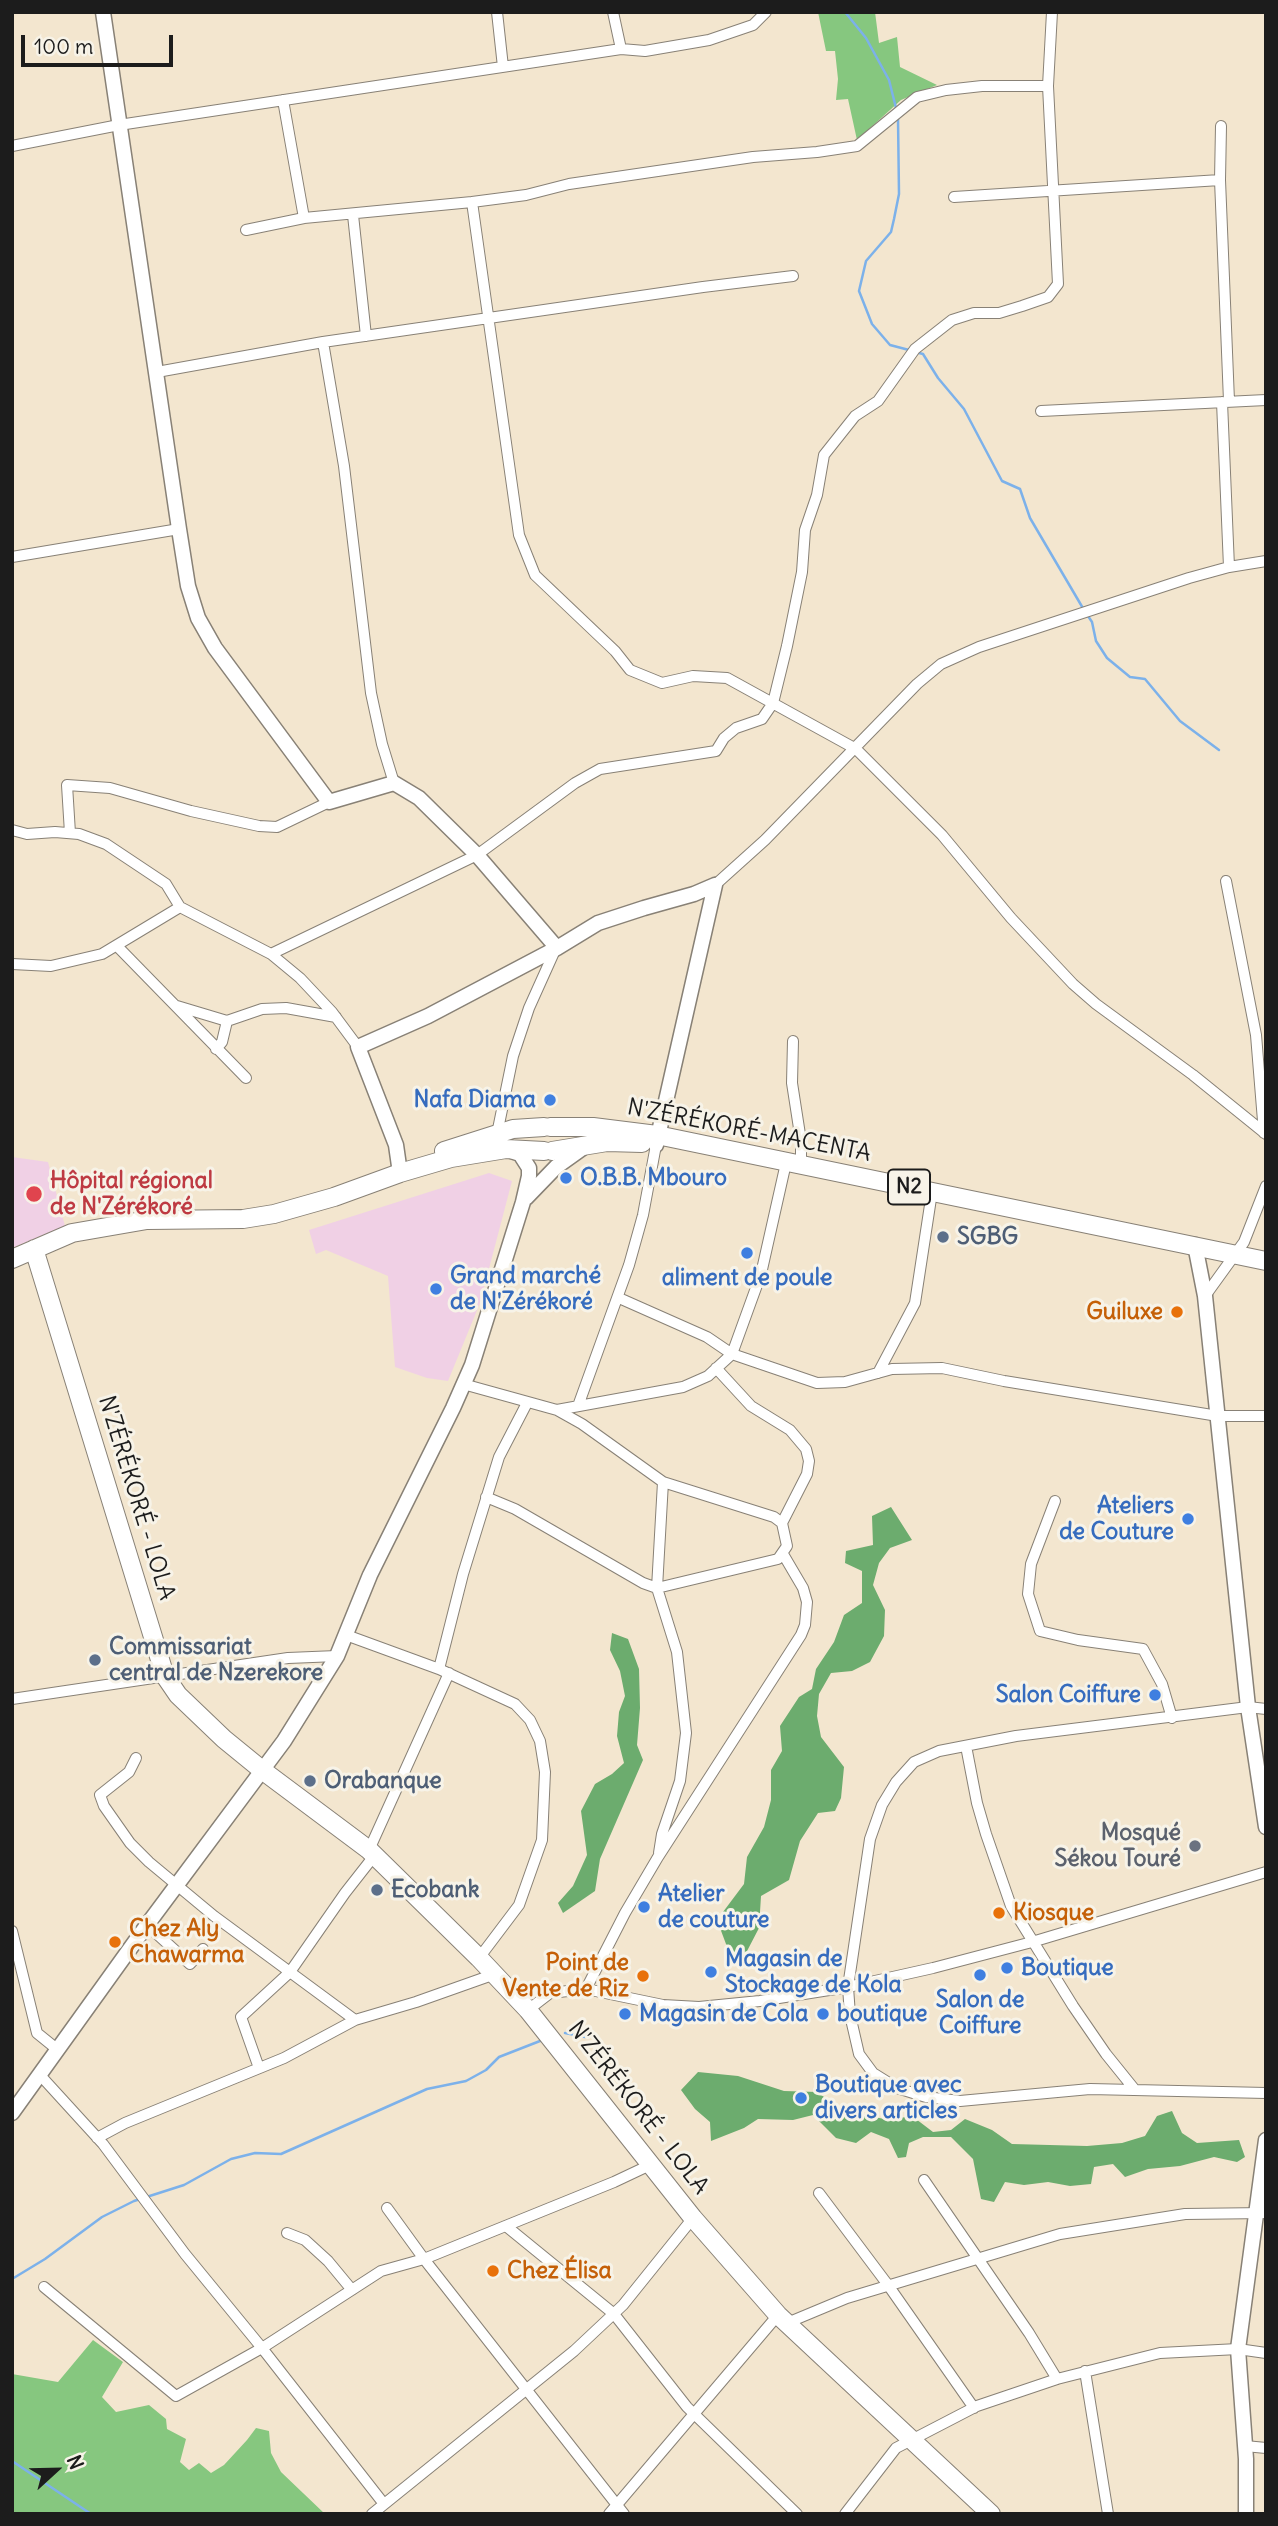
<!DOCTYPE html>
<meta charset="utf-8">
<style>
body{margin:0}
#map{position:relative;width:1278px;height:2526px;overflow:hidden;background:#f3e6cf;font-family:Delius,sans-serif}
canvas{display:block}
.frame{position:absolute;inset:0;border:14px solid #1c1c1c;pointer-events:none}
.north{position:absolute;left:21px;top:2435px;width:70px;height:70px;-webkit-text-stroke:5px #f7f3e8;paint-order:stroke;rotate:68deg;font-size:19px;font-weight:700;line-height:28px;text-align:center;color:#1c1c1c}
.north::after{content:'';display:block;margin:auto;width:24px;height:32px;background:#1c1c1c;clip-path:polygon(50% 0,100% 100%,50% 72%,0 100%)}
.scale{position:absolute;left:21px;top:35px;width:152px;height:32px;box-sizing:border-box;border:4px solid #1c1c1c;border-top:0;padding-left:9px;font-size:21px;line-height:24px;white-space:nowrap;color:#1c1c1c;-webkit-text-stroke:5px #f7f3e8;paint-order:stroke}
</style>
<div id="map">
<canvas width="1278" height="2526"></canvas>
<div class="frame"></div>
<div class="north">N</div>
<div class="scale">100 m</div>
</div>
<script>
const ctx = document.querySelector('canvas').getContext('2d');
ctx.lineJoin = 'round';
function fillPath(path, color) { ctx.fillStyle = color; ctx.fill(path, 'evenodd'); }
const toPath = rows => new Path2D(rows.map(r => 'M' + r).join(''));
function strokePath(path, color, width, dash) { ctx.strokeStyle = color; ctx.lineWidth = width; ctx.lineCap = dash ? 'butt' : 'round'; ctx.setLineDash(dash || []); ctx.stroke(path); }
function label(font, color, halo, rows, align = 'center') {
  ctx.font = font + ' Delius,sans-serif'; ctx.lineWidth = 6; ctx.setLineDash([]); ctx.textBaseline = 'middle'; ctx.strokeStyle = halo; ctx.fillStyle = color; for (const [text, x, y, turn = 0] of rows) {
    ctx.save(); ctx.translate(x, y); ctx.rotate((+turn || 0) * Math.PI / 180); ctx.textAlign = isNaN(turn) ? turn : align; if (halo) ctx.strokeText(text, 0, 0); ctx.fillText(text, 0, 0); ctx.restore();
  }
}
const built = toPath([
 [12,1157,48,1162,65,1226,12,1248],
 [489,1173,512,1181,480,1303,448,1381,427,1378,395,1367,388,1276,326,1250,316,1254,309,1230]
]);
const green = toPath([
 [818,12,875,12,879,43,897,37,900,67,937,85,901,100,857,140,848,99,836,100,838,79,835,51,826,51],
 [93,2340,123,2362,102,2397,116,2412,149,2405,166,2419,167,2429,186,2439,180,2462,189,2470,199,2463,211,2473,224,2465,247,2440,256,2428,269,2431,271,2453,281,2472,325,2514,12,2514,12,2374,58,2382]
]);
const forest = toPath([
 [891,1507,912,1540,890,1548,879,1563,873,1585,885,1610,884,1636,870,1662,852,1671,831,1673,819,1694,817,1716,821,1737,844,1767,841,1798,835,1811,818,1813,800,1841,789,1880,761,1896,759,1928,746,1953,732,1953,726,1944,717,1920,744,1884,747,1857,764,1827,771,1800,771,1770,782,1751,780,1726,799,1697,812,1689,816,1669,834,1642,844,1615,862,1603,862,1571,845,1563,846,1551,873,1545,872,1516],
 [612,1633,628,1639,639,1669,640,1708,637,1745,643,1760,600,1859,595,1891,563,1913,558,1903,573,1886,587,1855,581,1811,595,1784,612,1774,624,1763,617,1736,619,1712,625,1696,620,1671,610,1650],
 [698,2072,738,2076,784,2091,817,2092,841,2109,888,2120,912,2116,933,2132,951,2130,965,2119,992,2130,1012,2144,1087,2146,1122,2143,1145,2136,1157,2116,1172,2111,1182,2133,1197,2143,1239,2140,1245,2157,1237,2162,1214,2157,1180,2166,1148,2169,1125,2177,1113,2164,1094,2167,1091,2184,1070,2186,1048,2182,1024,2185,1005,2182,994,2202,981,2199,973,2159,951,2137,923,2137,909,2143,906,2157,898,2158,889,2139,871,2132,856,2143,836,2138,813,2115,793,2120,758,2119,744,2128,711,2141,710,2122,695,2109,681,2090]
]);
const stream = toPath([
 [845,12,866,38,889,80,896,108],
 [898,118,899,194,894,219,891,232,866,261,859,291,872,324,890,345,909,350],
 [915,352,923,354,938,378,964,409,1002,481,1020,489,1030,518,1084,610],
 [1088,616,1092,622,1096,641,1107,658,1130,677,1145,679,1180,721,1219,750],
 [565,2033,585,2037],
 [12,2279,45,2259,102,2217,134,2201,184,2185,231,2159,255,2153,281,2154,427,2089,466,2081,486,2070,499,2057,540,2041],
 [12,2461,91,2514]
]);
const street = toPath([
 [497,12,503,67],
 [621,49,645,51,709,40,753,25,766,12],
 [283,100,304,218,472,202,526,195,569,184,753,157,817,152,857,146,917,97,946,90,982,86,1048,86],
 [1221,126,1220,180,1229,401],
 [12,146,119,125,621,49,613,12],
 [954,197,1220,180],
 [472,202,519,535,535,575,615,651,630,670,662,683,693,676,727,678,856,749,942,835,1011,918,1073,984,1096,1004,1193,1075,1266,1134],
 [353,215,366,336],
 [246,230,304,218],
 [323,342,344,466,371,693,382,744,394,783],
 [157,372,323,342,703,287,793,276],
 [1222,402,1229,567],
 [1041,411,1266,400],
 [12,557,179,529],
 [12,830,27,834,55,832,79,834,106,844,166,884,180,907,271,954,300,978,332,1012,358,1047],
 [70,833,67,785,110,788,191,811,259,826,277,827,329,802],
 [1226,881,1256,1035,1264,1133],
 [715,885,765,840,917,684,941,664,979,647,1189,578,1229,567,1266,561],
 [117,946,246,1078],
 [271,954,477,855,575,783,600,769,716,751,724,738,736,728,762,719,773,703,787,646,802,572,805,530,817,495,824,455,855,416,878,401,915,349,952,320,974,313,999,313,1022,306,1048,297,1058,284,1048,86,1052,12],
 [12,964,51,966,102,954,180,907],
 [177,1006,227,1021],
 [793,1041,792,1083,801,1141,801,1166],
 [216,1049,222,1042,227,1021,262,1009,286,1008,336,1017],
 [497,1134,513,1056,529,1008,556,948],
 [1205,1296,1244,1242,1266,1186],
 [619,1298,707,1337,732,1354,817,1383,845,1382,892,1369,942,1368,1004,1381,1218,1416,1266,1416],
 [716,1368,751,1406,790,1430,806,1449,809,1461,807,1474,782,1523],
 [878,1373,915,1303,932,1192],
 [463,1384,557,1410,582,1424,663,1482,774,1517,782,1523,787,1546,778,1559,657,1588,643,1583,515,1509,486,1497],
 [578,1406,629,1265,643,1215,656,1145],
 [557,1410,683,1387,708,1376,732,1354,761,1274,786,1163],
 [1055,1501,1031,1564,1028,1594,1040,1631,1078,1640,1143,1649,1162,1684,1172,1718],
 [346,1635,439,1669,515,1704,530,1720,540,1741,545,1772,542,1840,519,1905,479,1958],
 [439,1669,463,1574,499,1457,527,1403],
 [12,1699,288,1658,337,1656],
 [1266,1709,1248,1707,1016,1736,939,1751,914,1762,896,1782,882,1805,870,1839,848,1987,850,2015,859,2054,873,2073,897,2088,926,2097,960,2101,1090,2089,1266,2093],
 [966,1746,977,1803,986,1834,1011,1906,1073,2006,1106,2054,1135,2090],
 [136,1758,129,1772,100,1795,104,1806,130,1843,149,1862,214,1916,355,2020],
 [369,1850,449,1673],
 [659,1853,662,1834,680,1781,686,1733,677,1652,657,1588,663,1482],
 [147,1925,190,1964,203,1949],
 [12,1931,37,2033,58,2050],
 [586,1989,625,1913,658,1857,801,1635,805,1625,807,1602,803,1588,783,1554],
 [528,2010,550,1993,586,1989,663,2005,699,2007,760,2001,848,1987,933,1968,1032,1942,1266,1872],
 [259,2068,241,2017,290,1972,345,1893,374,1856],
 [40,2075,103,2144,185,2254,262,2348,384,2504],
 [97,2138,125,2123,284,2058,355,2020,416,2002,495,1974],
 [924,2180,1029,2333,1057,2379],
 [819,2193,888,2285,974,2408],
 [387,2208,424,2259,624,2514],
 [506,2226,614,2314,687,2407,797,2514],
 [287,2233,305,2240,328,2261,352,2290],
 [44,2287,176,2396,262,2348,381,2271,424,2259,614,2182,650,2165],
 [787,2323,847,2298,1060,2234,1185,2214,1266,2213],
 [1085,2371,1108,2514],
 [1245,2446,1266,2448],
 [372,2514,574,2351,623,2305,693,2218],
 [609,2514,778,2315],
 [845,2514,896,2448,977,2406,1057,2379,1160,2353,1238,2349,1266,2353]
]);
const secondary = toPath([
 [103,12,179,529,188,586,198,618,215,648,329,802,394,783,419,798,477,855,557,948],
 [656,1145,715,885],
 [400,1173,396,1145,358,1047,428,1016,557,948,598,923,644,908,694,894,715,885],
 [526,1198,556,1167,584,1147],
 [1195,1245,1205,1296,1248,1707,1266,1827],
 [12,2113,147,1925,284,1741,337,1656,370,1575,453,1408,472,1365,523,1202,529,1176,529,1168,520,1154,508,1150],
 [1246,2514,1246,2459,1238,2349,1266,2140]
]);
const highway = toPath([
 [550,1127,593,1127,657,1135,1266,1261],
 [444,1151,513,1129,544,1127],
 [552,1151,607,1142,642,1143],
 [34,1249,165,1676,178,1695,224,1739,262,1770,369,1850,479,1958,528,2010,693,2218,778,2315,991,2514],
 [12,1259,72,1233,147,1220,243,1219,274,1214,334,1197,400,1173,451,1158,506,1149,544,1151]
]);
const markers = [
 [550,1100,7,"#3f7fe0"],
 [566,1178,7,"#3f7fe0"],
 [34,1194,9,"#e0444e"],
 [943,1237,7,"#5c6f8a"],
 [747,1253,7,"#3f7fe0"],
 [436,1289,7,"#3f7fe0"],
 [1177,1312,7,"#e8710a"],
 [1188,1519,7,"#3f7fe0"],
 [95,1660,7,"#5c6f8a"],
 [1155,1695,7,"#3f7fe0"],
 [310,1781,7,"#5c6f8a"],
 [1195,1846,7,"#6b7280"],
 [377,1890,7,"#5c6f8a"],
 [644,1907,7,"#3f7fe0"],
 [999,1913,7,"#e8710a"],
 [115,1942,7,"#e8710a"],
 [1007,1968,7,"#3f7fe0"],
 [711,1972,7,"#3f7fe0"],
 [980,1975,7,"#3f7fe0"],
 [643,1976,7,"#e8710a"],
 [625,2014,7,"#3f7fe0"],
 [823,2014,7,"#3f7fe0"],
 [801,2098,7,"#3f7fe0"],
 [493,2271,7,"#e8710a"]
];
const shields = [
 [909,1187,42]
];
const shieldNames = [
 ["N2",909,1187]
];
const shopNames = [
 ["Nafa Diama",536,1100,"right"],
 ["O.B.B. Mbouro",580,1178],
 ["Grand marché",450,1276],
 ["de N'Zérékoré",450,1302],
 ["aliment de poule",747,1278,"center"],
 ["Ateliers",1174,1506,"right"],
 ["de Couture",1174,1532,"right"],
 ["Salon Coiffure",1141,1695,"right"],
 ["Atelier",658,1894],
 ["de couture",658,1920],
 ["Magasin de",725,1959],
 ["Stockage de Kola",725,1985],
 ["Boutique",1021,1968],
 ["Salon de",980,2000,"center"],
 ["Coiffure",980,2026,"center"],
 ["Magasin de Cola",639,2014],
 ["boutique",837,2014],
 ["Boutique avec",815,2085],
 ["divers articles",815,2111]
];
const streetNames = [
 ["N'ZÉRÉKORÉ-MACENTA",749,1131,11],
 ["N'ZÉRÉKORÉ - LOLA",136,1498,73],
 ["N'ZÉRÉKORÉ - LOLA",638,2108,52]
];
const healthNames = [
 ["Hôpital régional",50,1181],
 ["de N'Zérékoré",50,1207]
];
const serviceNames = [
 ["SGBG",957,1237],
 ["Commissariat",109,1647],
 ["central de Nzerekore",109,1673],
 ["Orabanque",324,1781],
 ["Ecobank",391,1890]
];
const foodNames = [
 ["Guiluxe",1163,1312,"right"],
 ["Kiosque",1013,1913],
 ["Chez Aly",129,1929],
 ["Chawarma",129,1955],
 ["Point de",629,1963,"right"],
 ["Vente de Riz",629,1989,"right"],
 ["Chez Élisa",507,2271]
];
const worshipNames = [
 ["Mosqué",1181,1833],
 ["Sékou Touré",1181,1859]
];
fillPath(built, '#f0d0e5');
fillPath(green, '#86c77f');
fillPath(forest, '#6cac6e');
strokePath(stream, '#7cb1ea', 2.5);
strokePath(street, '#888176', 12);
strokePath(secondary, '#888176', 17);
strokePath(highway, '#888176', 20);
strokePath(street, '#fff', 10);
strokePath(secondary, '#fff', 14);
strokePath(highway, '#fff', 18);
for (const [x, y, r, color] of markers) { const dot = new Path2D(); dot.arc(x, y, r, 0, 2 * Math.PI); ctx.fillStyle = color; ctx.fill(dot); strokePath(dot, '#f7f3e8', 2.5); }
for (const [x, y, w] of shields) { const box = new Path2D(); box.roundRect(x - w / 2, y - 17.5, w, 35, 5); ctx.fillStyle = '#f7f3e8'; ctx.fill(box); strokePath(box, '#1c1c1c', 2); }
label('bold 21px', '#1c1c1c', null, shieldNames);
label('bold 23px', '#366cbe', '#f7f3e8', shopNames, 'left');
label('23px', '#1c1c1c', '#f7f3e8', streetNames);
label('bold 23px', '#be3a42', '#f7f3e8', healthNames, 'left');
label('bold 23px', '#4e5e75', '#f7f3e8', serviceNames, 'left');
label('bold 23px', '#c56008', '#f7f3e8', foodNames, 'left');
label('bold 23px', '#5b616d', '#f7f3e8', worshipNames, 'right');
</script>
